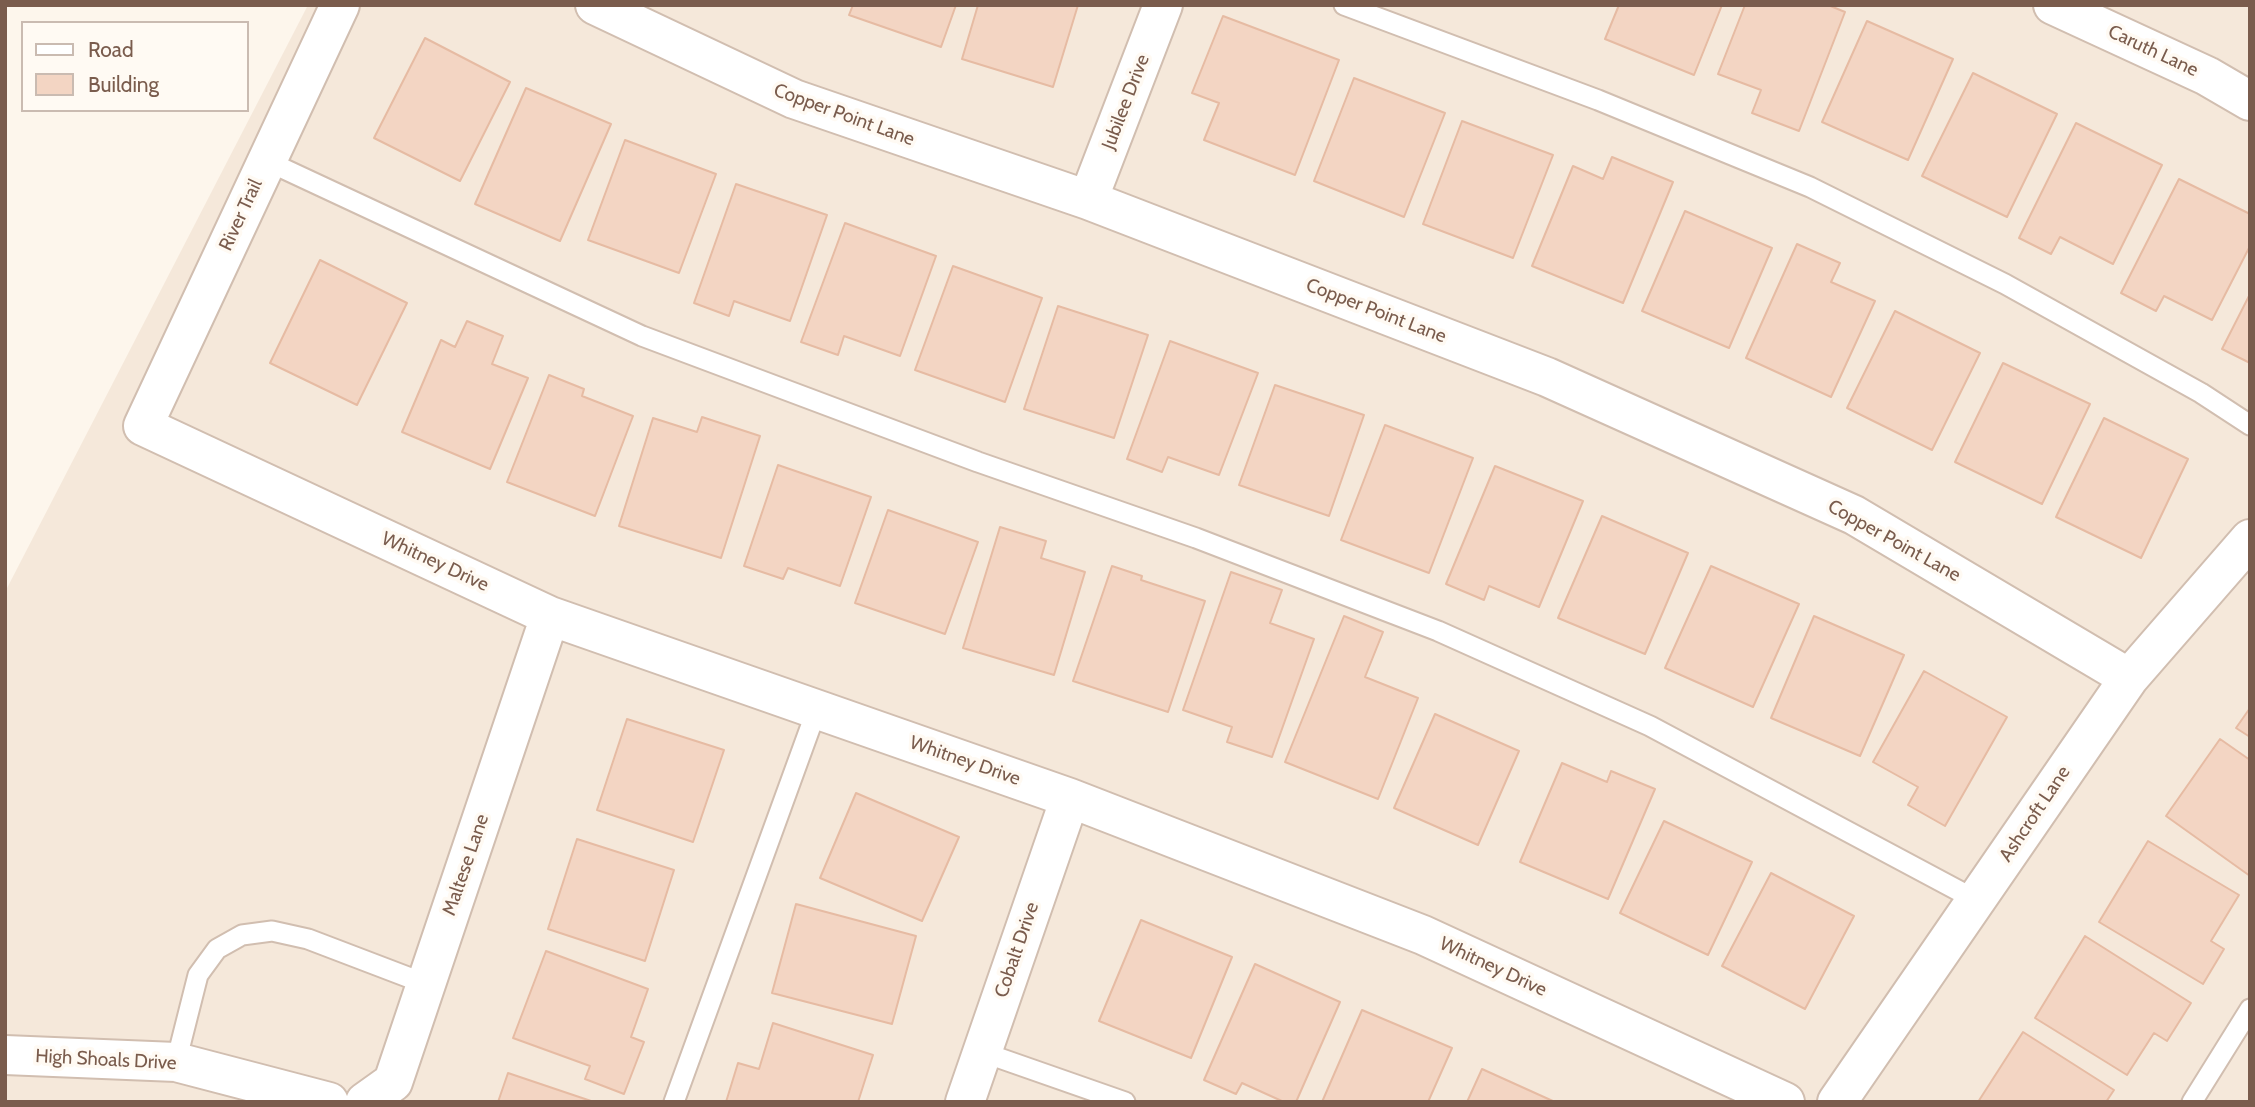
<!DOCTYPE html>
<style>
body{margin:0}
#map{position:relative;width:2255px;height:1107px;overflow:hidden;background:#fdf6ec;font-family:Cabin,sans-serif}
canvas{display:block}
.frame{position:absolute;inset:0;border:7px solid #7a5c4d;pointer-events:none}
.legend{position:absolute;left:21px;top:21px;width:228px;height:91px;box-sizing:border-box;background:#fffaf3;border:2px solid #cabbb1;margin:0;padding:9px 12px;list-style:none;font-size:21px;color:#7a5c4d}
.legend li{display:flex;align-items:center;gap:14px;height:35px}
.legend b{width:35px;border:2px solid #cabbb1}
</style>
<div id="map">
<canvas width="2255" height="1107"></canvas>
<div class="frame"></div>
<ul class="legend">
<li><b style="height:9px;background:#fff"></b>Road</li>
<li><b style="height:19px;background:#f3d5c3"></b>Building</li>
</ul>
</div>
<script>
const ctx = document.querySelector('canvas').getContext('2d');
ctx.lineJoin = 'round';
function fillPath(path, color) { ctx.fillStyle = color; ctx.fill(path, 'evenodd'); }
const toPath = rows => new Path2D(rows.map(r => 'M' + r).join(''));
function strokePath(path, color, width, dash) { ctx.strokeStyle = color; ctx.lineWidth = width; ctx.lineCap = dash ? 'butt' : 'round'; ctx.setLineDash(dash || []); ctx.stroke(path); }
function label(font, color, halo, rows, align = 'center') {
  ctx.font = font + ' Cabin,sans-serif'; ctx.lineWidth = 7; ctx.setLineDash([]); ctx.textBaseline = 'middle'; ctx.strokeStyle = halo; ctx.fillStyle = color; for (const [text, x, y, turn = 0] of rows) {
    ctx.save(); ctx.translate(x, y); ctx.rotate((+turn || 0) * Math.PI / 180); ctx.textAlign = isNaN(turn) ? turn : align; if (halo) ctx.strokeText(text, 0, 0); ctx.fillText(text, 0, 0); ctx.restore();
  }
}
const residential = toPath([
 [308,5,2250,5,2250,1102,5,1102,5,592]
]);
const building = toPath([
 [853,5,956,5,941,47,849,15,853,5],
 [978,5,1078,5,1053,87,962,59,978,5],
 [1619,5,1722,5,1694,75,1605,39,1619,5],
 [1745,5,1828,5,1845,12,1799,131,1752,113,1761,90,1718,74,1745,5],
 [1223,16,1339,60,1295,175,1204,140,1219,103,1192,93,1223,16],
 [1867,21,1953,59,1908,160,1822,122,1867,21],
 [425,38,510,82,460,181,374,138,425,38],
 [1973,73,2057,114,2007,217,1922,176,1973,73],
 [1354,78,1445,113,1404,217,1314,181,1354,78],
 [526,88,611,124,560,241,475,204,526,88],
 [1462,121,1553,155,1513,258,1423,224,1462,121],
 [2076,123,2162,165,2113,264,2060,237,2051,254,2019,238,2076,123],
 [625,140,716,174,679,273,588,240,625,140],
 [1612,157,1673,182,1623,303,1532,266,1573,166,1603,179,1612,157],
 [2179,179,2250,214,2250,246,2212,320,2164,296,2156,311,2121,293,2179,179],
 [736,184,827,215,790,321,734,301,729,316,694,303,736,184],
 [1685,211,1772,248,1729,348,1642,311,1685,211],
 [845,223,936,256,900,356,844,336,838,355,801,342,845,223],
 [1797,244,1840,263,1831,282,1875,301,1831,397,1746,358,1797,244],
 [320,260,407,303,357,405,270,363,320,260],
 [953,266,1042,298,1005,402,915,370,953,266],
 [2250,294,2250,363,2222,349,2250,294],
 [1058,306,1148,335,1114,438,1024,409,1058,306],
 [1895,311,1980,353,1932,450,1847,408,1895,311],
 [467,321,503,336,492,364,528,378,490,469,402,432,441,340,455,347,467,321],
 [1170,341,1258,373,1219,475,1168,457,1162,472,1127,459,1170,341],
 [2003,363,2090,404,2042,504,1955,462,2003,363],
 [549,375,584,389,582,396,633,416,595,516,507,482,549,375],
 [1275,385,1364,415,1329,516,1239,485,1275,385],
 [702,417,760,436,721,558,619,526,653,418,697,432,702,417],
 [2104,418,2188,459,2141,558,2056,517,2104,418],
 [1385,425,1473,458,1429,573,1341,540,1385,425],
 [778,465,871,497,840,586,788,568,783,579,744,566,778,465],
 [1495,466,1583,501,1539,607,1489,586,1484,600,1446,584,1495,466],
 [888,510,978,542,945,634,855,603,888,510],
 [1602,516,1688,553,1645,654,1558,618,1602,516],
 [1000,527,1046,541,1041,558,1085,572,1054,675,963,648,1000,527],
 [1112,566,1142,576,1141,580,1205,601,1168,712,1073,681,1112,566],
 [1711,566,1799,604,1753,707,1665,668,1711,566],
 [1231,572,1282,590,1270,623,1314,639,1272,757,1227,742,1232,727,1183,710,1231,572],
 [1344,616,1383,632,1365,677,1418,698,1378,799,1285,762,1344,616],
 [1814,616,1904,655,1860,756,1771,718,1814,616],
 [1924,671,2007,717,1945,826,1908,805,1918,787,1873,762,1924,671],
 [2250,708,2250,737,2236,728,2250,708],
 [1435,714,1519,751,1478,845,1394,808,1435,714],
 [627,719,724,750,693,842,597,810,627,719],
 [2220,739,2250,760,2250,876,2166,816,2220,739],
 [1562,763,1607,782,1611,771,1655,789,1608,899,1520,862,1562,763],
 [856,793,959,837,922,921,820,878,856,793],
 [1664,821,1752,862,1708,955,1620,913,1664,821],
 [577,839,674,870,645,961,548,929,577,839],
 [2148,841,2239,895,2211,941,2224,949,2203,984,2099,922,2148,841],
 [1771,873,1854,916,1805,1009,1722,966,1771,873],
 [796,904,916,936,892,1024,772,993,796,904],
 [1141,920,1232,957,1191,1058,1099,1021,1141,920],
 [2085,936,2191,1003,2167,1041,2154,1033,2127,1075,2035,1018,2085,936],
 [546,951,648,989,631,1037,644,1042,624,1094,585,1079,590,1066,513,1038,546,951],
 [1255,964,1340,1002,1296,1102,1284,1102,1242,1083,1236,1094,1204,1080,1255,964],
 [1362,1010,1452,1048,1428,1102,1322,1102,1362,1010],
 [773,1023,873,1055,858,1102,726,1102,738,1063,759,1069,773,1023],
 [2023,1032,2114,1090,2106,1102,1978,1102,2023,1032],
 [1482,1069,1555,1102,1467,1102,1482,1069],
 [508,1073,594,1102,498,1102,508,1073]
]);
const service = toPath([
 [1344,5,1598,100,1810,187,2005,284,2201,393,2250,425],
 [267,161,642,336,978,462,1196,538,1438,631,1650,726,1976,900],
 [982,1052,1125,1102],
 [176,1062,198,975,217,949,242,935,272,931,308,939,426,984],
 [674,1102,817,709],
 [2192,1102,2250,1009]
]);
const minor = toPath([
 [340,5,143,426,550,616,1070,798,1423,935,1785,1102],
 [595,5,794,99,1088,200,1547,377,1854,515,2129,678],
 [2053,5,2207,76,2250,101],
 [1088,200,1163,5],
 [5,1055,176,1062,329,1102],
 [365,1102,393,1082,550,616],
 [965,1102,1070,798],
 [1837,1102,2129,678,2250,539]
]);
const streetNames = [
 ["Caruth Lane",2153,51,25],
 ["Jubilee Drive",1126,102,-69],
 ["Copper Point Lane",844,115,20],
 ["River Trail",241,215,-65],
 ["Copper Point Lane",1376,311,21],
 ["Copper Point Lane",1894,541,29],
 ["Whitney Drive",435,562,25],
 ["Whitney Drive",965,761,19],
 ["Ashcroft Lane",2035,814,-56],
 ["Maltese Lane",466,865,-71],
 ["Cobalt Drive",1017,950,-71],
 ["Whitney Drive",1493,967,25],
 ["High Shoals Drive",106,1060,3]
];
fillPath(residential, '#f5e8da');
fillPath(building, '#f3d5c3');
strokePath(building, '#e6bba3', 2);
strokePath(service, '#d1beb0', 23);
strokePath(minor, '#d1beb0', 42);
strokePath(service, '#fff', 19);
strokePath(minor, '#fff', 38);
label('19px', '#7a5c4d', '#fffaf3', streetNames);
</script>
